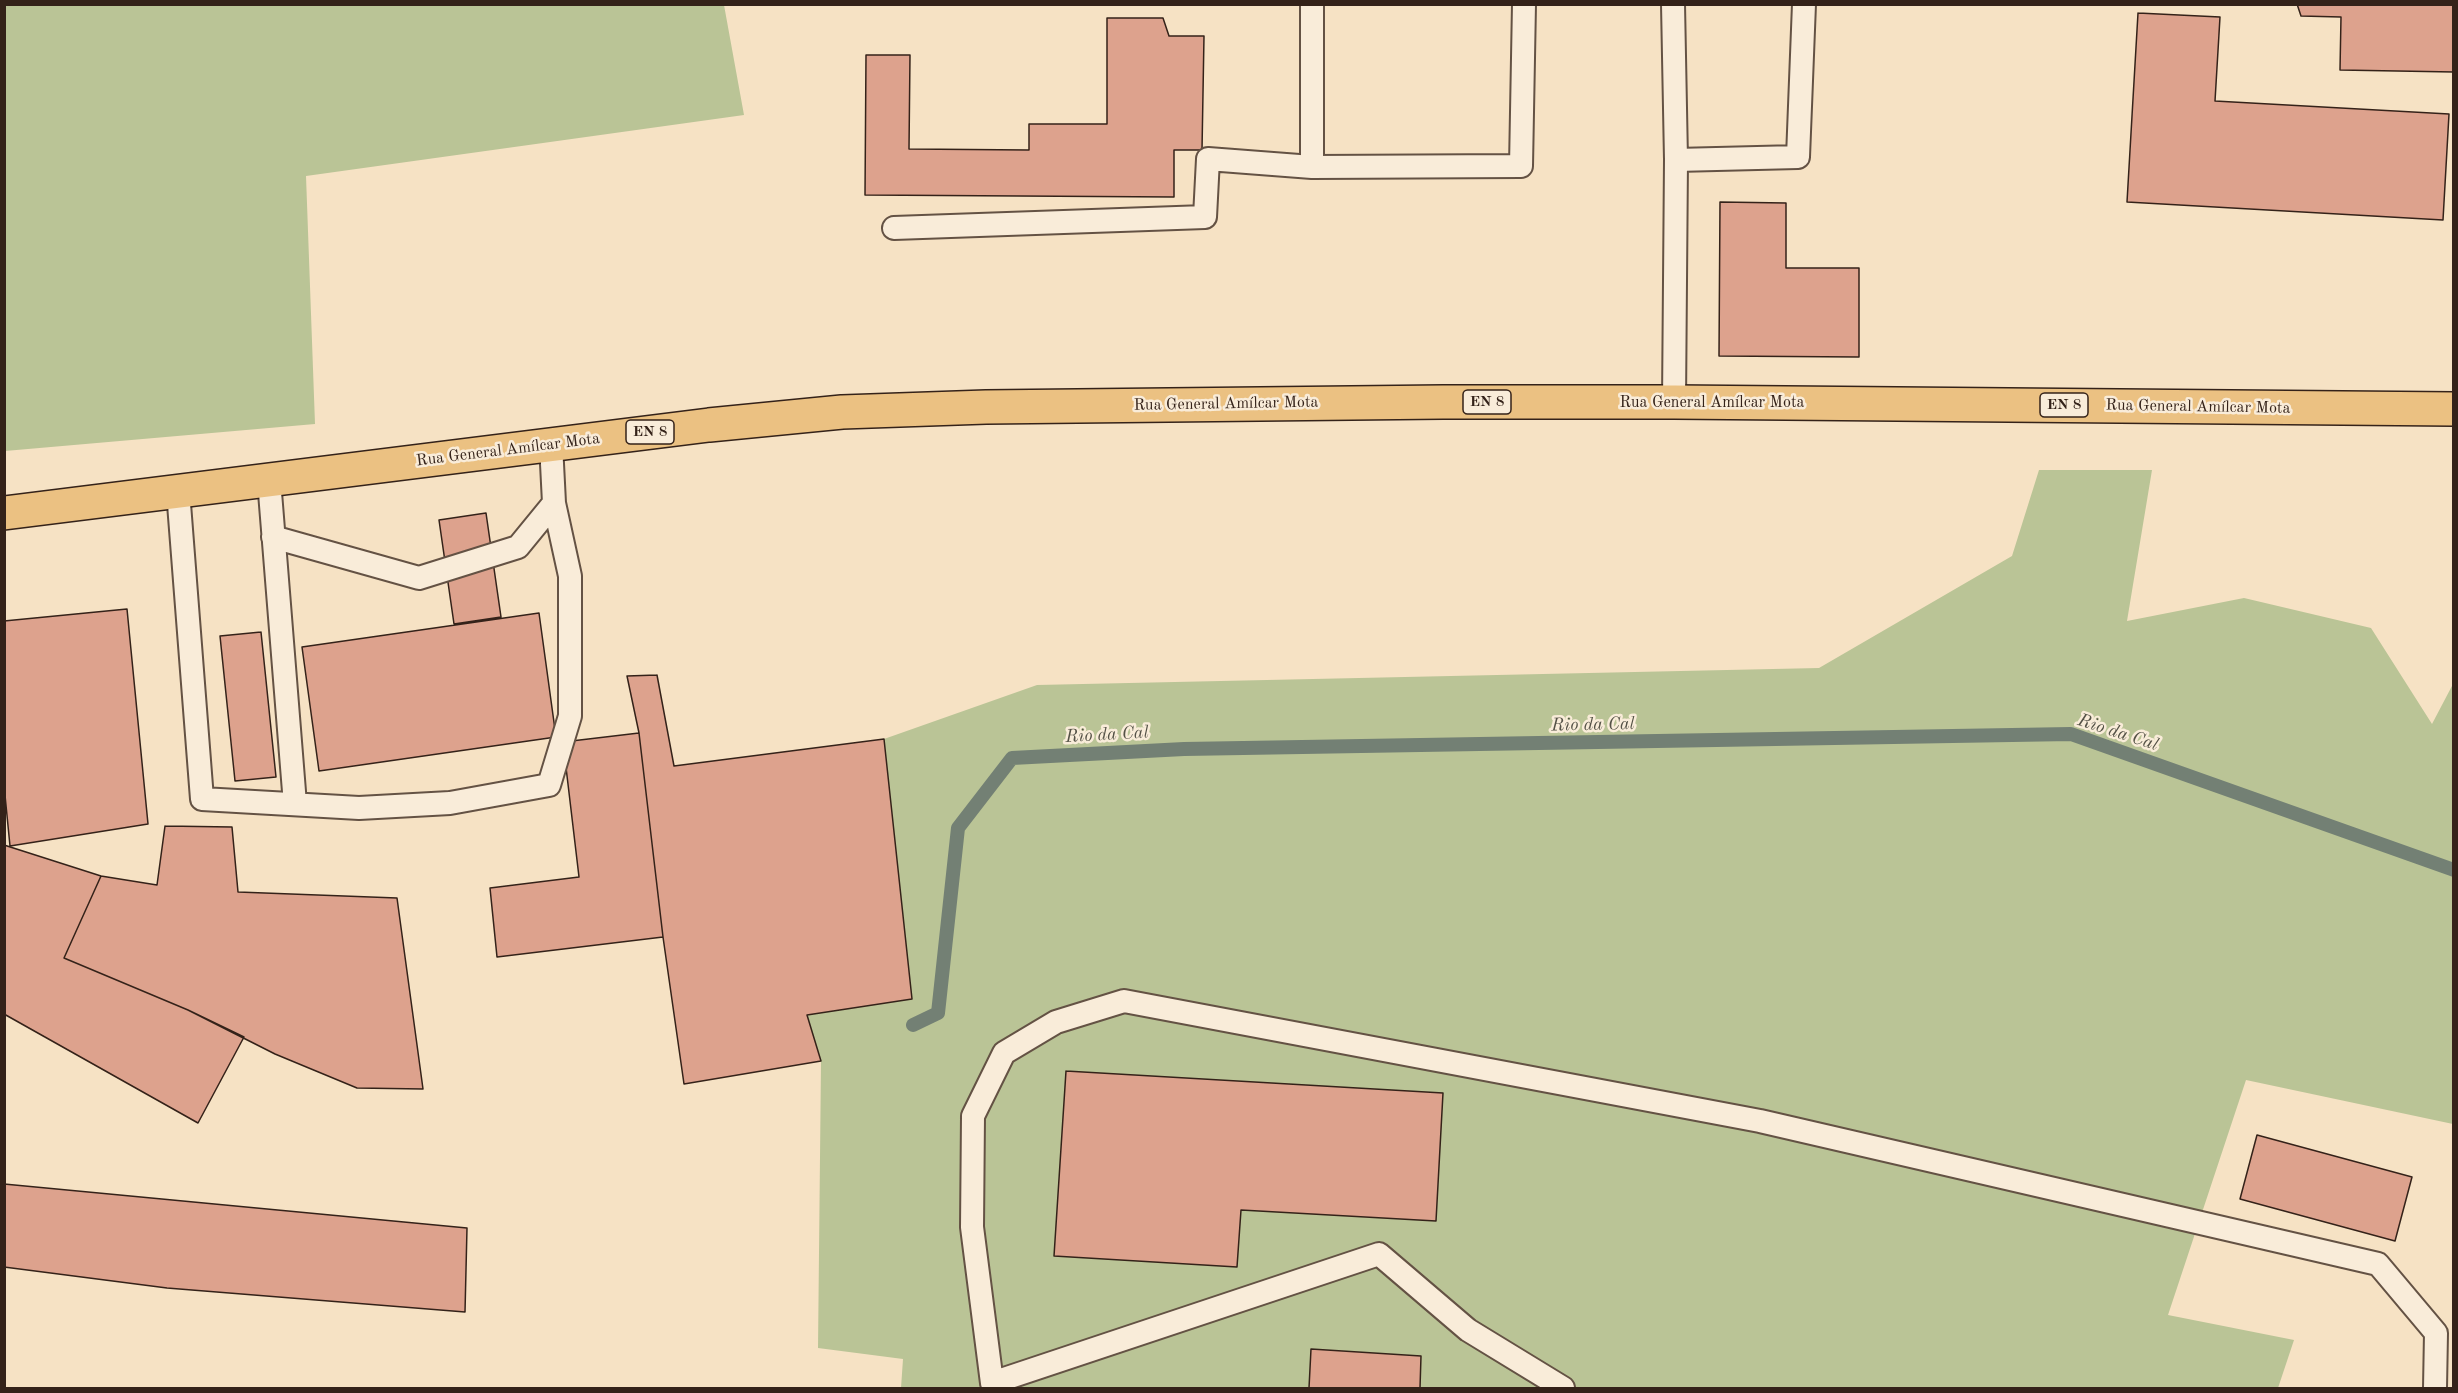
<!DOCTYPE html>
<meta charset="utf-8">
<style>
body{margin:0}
#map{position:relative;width:2458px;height:1393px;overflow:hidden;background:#f6e2c4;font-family:"Old Standard TT",serif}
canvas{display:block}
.frame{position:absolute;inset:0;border:6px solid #342219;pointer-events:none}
</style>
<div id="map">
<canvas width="2458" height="1393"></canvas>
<div class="frame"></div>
</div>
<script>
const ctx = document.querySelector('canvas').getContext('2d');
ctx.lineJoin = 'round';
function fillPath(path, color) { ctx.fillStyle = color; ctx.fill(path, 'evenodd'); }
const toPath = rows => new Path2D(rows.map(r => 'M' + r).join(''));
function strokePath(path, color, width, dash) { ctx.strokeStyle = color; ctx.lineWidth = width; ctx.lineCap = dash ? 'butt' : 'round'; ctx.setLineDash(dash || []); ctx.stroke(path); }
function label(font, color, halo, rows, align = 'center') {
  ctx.font = font + ' "Old Standard TT",serif'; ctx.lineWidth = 5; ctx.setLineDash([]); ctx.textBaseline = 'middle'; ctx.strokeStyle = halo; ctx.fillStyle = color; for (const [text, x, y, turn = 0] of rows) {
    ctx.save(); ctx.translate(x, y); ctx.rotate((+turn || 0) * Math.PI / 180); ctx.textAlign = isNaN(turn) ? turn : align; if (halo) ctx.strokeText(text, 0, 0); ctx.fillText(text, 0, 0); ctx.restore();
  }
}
const green = toPath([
 [5,4,724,5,744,115,306,176,315,424,5,451],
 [2039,470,2152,470,2127,621,2244,598,2371,628,2432,724,2453,684,2453,1124,2246,1080,2168,1315,2294,1340,2278,1388,1420,1388,1420,1356,1312,1349,1309,1388,901,1388,903,1359,818,1348,821,1062,807,1015,912,999,884,739,1037,685,1819,668,2012,556]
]);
const stream = toPath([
 [913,1025,938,1013,958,828,1012,758,1184,749,2071,734,2454,870]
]);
const building = toPath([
 [2297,4,2454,4,2454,72,2340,70,2341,17,2301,16,2297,4],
 [2138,13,2220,17,2215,101,2449,114,2443,220,2127,202,2138,13],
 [1107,18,1163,18,1169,36,1204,36,1202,150,1174,150,1174,197,865,195,866,55,910,55,909,149,1029,150,1029,124,1107,124,1107,18],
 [1720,202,1786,203,1786,268,1859,268,1859,357,1719,356,1720,202],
 [486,513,501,617,454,624,439,520,486,513],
 [127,609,148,824,10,846,4,785,4,621,127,609],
 [539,613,556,737,319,771,302,647,539,613],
 [261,632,276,777,235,781,220,636,261,632],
 [657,675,674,766,884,739,912,999,807,1015,821,1061,684,1084,663,937,639,733,627,676,657,675],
 [639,733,663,937,497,957,490,888,579,877,563,742,639,733],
 [165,826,232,827,238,892,397,898,423,1089,357,1088,275,1054,188,1010,64,958,101,876,157,885,165,826],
 [4,845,101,876,64,958,188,1010,244,1037,198,1123,4,1014,4,845],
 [1066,1071,1443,1093,1436,1221,1241,1210,1237,1267,1054,1256,1066,1071],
 [2257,1135,2412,1177,2395,1241,2240,1199,2257,1135],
 [4,1184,467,1228,465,1312,167,1288,4,1267,4,1184],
 [1311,1349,1421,1356,1420,1388,1309,1388,1311,1349]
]);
const lane = toPath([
 [1312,4,1312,167,1521,166,1524,4],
 [1673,4,1676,160,1674,402],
 [1676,160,1798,157,1804,4],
 [894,228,1205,217,1208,159,1312,167],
 [269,480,295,804],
 [178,491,202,799,359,808,450,803,549,785,570,716,570,576,554,503,551,444],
 [273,537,419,578,518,547,554,503],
 [1563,1388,1468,1330,1379,1254,992,1383,972,1227,973,1116,1004,1053,1056,1022,1124,1001,1760,1121,2378,1264,2436,1333,2435,1388]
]);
const primary = toPath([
 [4,513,709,425,842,412,986,407,1443,402,1674,402,2454,409]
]);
const shields = [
 [1487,402,48],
 [2064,405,48],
 [650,432,48]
];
const shieldNames = [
 ["EN 8",1487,402],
 ["EN 8",2064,405],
 ["EN 8",650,432]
];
const streetNames = [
 ["Rua General Amílcar Mota",1712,403],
 ["Rua General Amílcar Mota",1226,404,-1],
 ["Rua General Amílcar Mota",2198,407,1],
 ["Rua General Amílcar Mota",508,450,-7]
];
const waterNames = [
 ["Rio da Cal",1593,725,-1],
 ["Rio da Cal",2118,733,18],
 ["Rio da Cal",1107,735,-3]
];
fillPath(green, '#bac496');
strokePath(stream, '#738074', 14);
fillPath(building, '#dda28d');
strokePath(building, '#342219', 1.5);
strokePath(lane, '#645244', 26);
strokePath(primary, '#342219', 36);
strokePath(lane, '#f9ecd9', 22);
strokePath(primary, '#ebc182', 33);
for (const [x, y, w] of shields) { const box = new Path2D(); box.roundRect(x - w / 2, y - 12, w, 24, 4.5); ctx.fillStyle = '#f9ecd9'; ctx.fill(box); strokePath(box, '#342219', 1.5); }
label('bold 15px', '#342219', null, shieldNames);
label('16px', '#342219', '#f9ecd9', streetNames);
label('italic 18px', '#545146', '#f9ecd9', waterNames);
</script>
